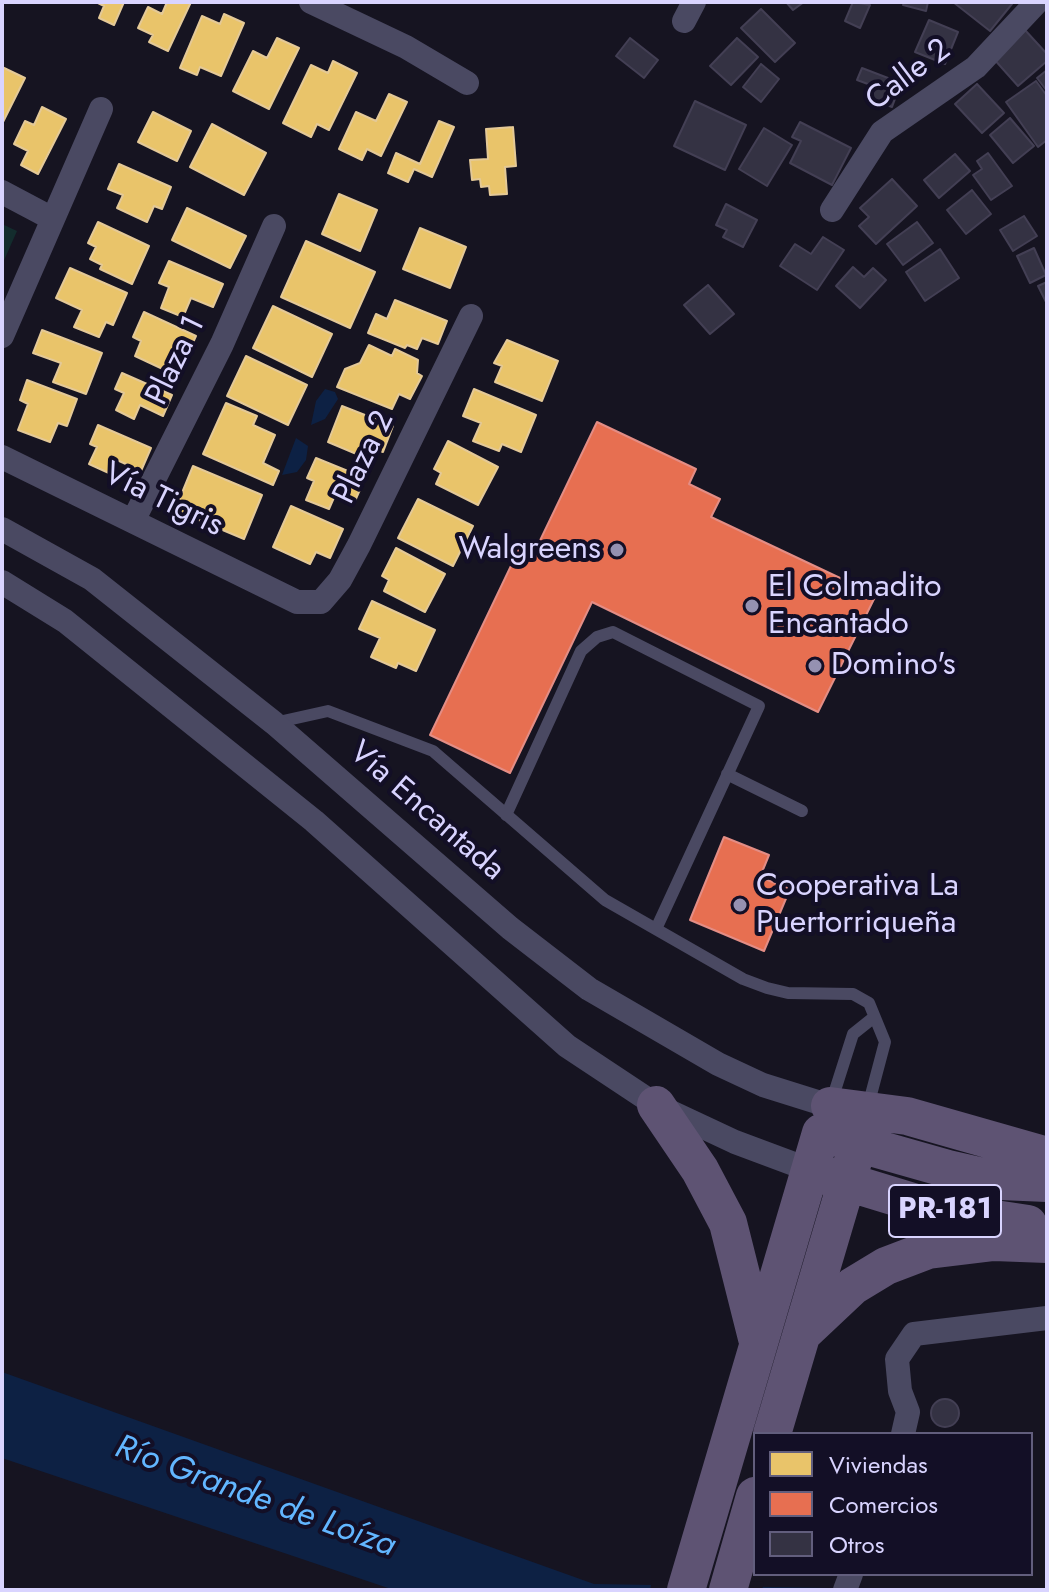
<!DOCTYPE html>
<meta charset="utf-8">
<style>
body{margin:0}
#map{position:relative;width:1049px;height:1592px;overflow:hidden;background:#161421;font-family:Jost,sans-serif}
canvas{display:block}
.frame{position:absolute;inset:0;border:4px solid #d9d4ff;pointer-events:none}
.legend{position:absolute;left:753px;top:1432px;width:280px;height:144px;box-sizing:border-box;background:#130f26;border:2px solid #625e7d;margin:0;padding:10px 14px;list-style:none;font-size:24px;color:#d9d4ff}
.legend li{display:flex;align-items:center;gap:16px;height:40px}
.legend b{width:40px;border:2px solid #625e7d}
</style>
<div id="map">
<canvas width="1049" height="1592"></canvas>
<div class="frame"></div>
<ul class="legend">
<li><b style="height:22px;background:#e9c46a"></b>Viviendas</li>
<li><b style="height:22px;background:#e76f51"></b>Comercios</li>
<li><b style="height:22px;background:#343243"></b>Otros</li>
</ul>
</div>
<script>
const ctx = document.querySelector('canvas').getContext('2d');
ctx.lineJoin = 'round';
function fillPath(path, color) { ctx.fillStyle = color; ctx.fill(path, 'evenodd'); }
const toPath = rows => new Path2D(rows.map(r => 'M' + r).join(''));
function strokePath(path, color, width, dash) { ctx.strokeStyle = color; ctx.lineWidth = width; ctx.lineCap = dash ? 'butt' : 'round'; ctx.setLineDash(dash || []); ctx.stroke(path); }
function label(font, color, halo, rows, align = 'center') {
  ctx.font = font + ' Jost,sans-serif'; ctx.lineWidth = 8; ctx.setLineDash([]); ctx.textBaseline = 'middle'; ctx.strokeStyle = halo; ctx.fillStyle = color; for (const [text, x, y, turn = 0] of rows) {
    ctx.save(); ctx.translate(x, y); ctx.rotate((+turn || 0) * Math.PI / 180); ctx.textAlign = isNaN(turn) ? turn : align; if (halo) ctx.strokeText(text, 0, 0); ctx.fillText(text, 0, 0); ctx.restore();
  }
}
const green = toPath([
 [2,224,17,231,2,265]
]);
const water = toPath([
 [325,389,335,392,338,399,325,419,311,425,316,401],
 [296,438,308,446,306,460,297,472,282,475],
 [2,1372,594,1584,948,1590,394,1590,2,1458]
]);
const pier = toPath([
 [652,1580,764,1582,762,1590,650,1590]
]);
const homes = toPath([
 [96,2,124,2,114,25,99,18,104,6,96,2],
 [167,2,191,2,168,51,149,42,153,35,138,28,148,7,162,14,167,2],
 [224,14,244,23,221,76,200,67,197,75,180,68,202,16,220,24,224,14],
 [277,38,299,48,269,109,233,91,253,51,267,58,277,38],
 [333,61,357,73,329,130,317,124,311,137,283,123,311,65,328,73,333,61],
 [2,67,25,78,2,124,2,67],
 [389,94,407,102,381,156,367,149,362,160,339,149,356,112,376,121,389,94],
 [42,107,66,119,38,174,21,165,28,151,14,144,25,121,34,125,42,107],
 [153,112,191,131,177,161,138,142,153,112],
 [439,121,454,127,432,177,414,169,408,182,388,173,396,153,420,164,439,121],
 [212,124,266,153,244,195,190,167,212,124],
 [513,127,516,166,505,167,507,194,490,195,489,186,481,187,480,179,472,180,470,160,488,159,486,129,513,127],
 [119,164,171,187,162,209,154,206,147,222,117,208,123,195,108,189,119,164],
 [339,194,377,210,360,251,322,234,339,194],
 [187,208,246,236,230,268,172,240,187,208],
 [98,222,149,246,132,284,100,269,102,265,90,259,96,247,88,243,98,222],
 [420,228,466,247,450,288,403,269,420,228],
 [306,241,375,272,350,328,281,297,306,241],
 [169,261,223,284,213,307,191,298,183,317,161,308,169,287,159,283,169,261],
 [70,268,127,293,113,325,106,322,99,337,74,327,82,310,56,298,70,268],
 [395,300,447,321,438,344,422,338,417,349,407,345,405,348,368,333,376,314,387,319,395,300],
 [273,306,332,334,312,377,253,348,273,306],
 [144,312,196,336,185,360,175,355,167,371,135,356,141,341,133,337,144,312],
 [42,330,102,353,86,394,53,382,61,363,33,353,42,330],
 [507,340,558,361,542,401,495,382,502,366,494,363,507,340],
 [369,345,392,356,395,349,418,360,417,373,422,376,410,399,399,394,392,409,337,387,345,369,360,363,369,345],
 [246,356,307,385,288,425,227,396,246,356],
 [122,373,172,395,163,416,140,405,134,419,116,410,124,393,115,389,122,373],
 [27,380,77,399,67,426,58,423,50,442,18,430,28,404,20,400,27,380],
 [474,389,536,415,521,452,502,444,499,451,473,441,481,423,463,416,474,389],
 [226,403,257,416,253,425,275,435,263,463,279,471,273,485,203,454,226,403],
 [342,406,393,426,383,452,370,447,366,458,328,442,342,406],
 [98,425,151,448,141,471,117,460,111,474,89,464,97,447,90,444,98,425],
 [448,441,498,467,478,505,436,484,441,473,434,469,448,441],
 [316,458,365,478,355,501,336,493,329,509,306,500,314,481,307,478,316,458],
 [193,466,262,495,244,539,175,510,193,466],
 [418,499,473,526,453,566,398,538,418,499],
 [291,506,343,529,330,558,316,552,310,564,273,547,291,506],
 [396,548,445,574,425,612,384,591,389,580,382,576,396,548],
 [372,601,435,630,416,671,398,663,396,668,371,657,380,638,359,629,372,601]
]);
const shops = toPath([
 [597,422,696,469,689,484,720,499,711,517,876,595,818,712,592,602,510,773,430,735,520,547,534,553,597,422],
 [724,837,769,855,760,877,790,889,764,951,690,920,724,837]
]);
const building = toPath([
 [786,2,804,2,793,10,786,2],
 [853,2,870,5,860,28,845,21,853,2],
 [904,2,928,2,926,11,903,5,904,2],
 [953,2,1009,2,1012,4,990,31,953,2],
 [761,9,795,43,775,62,741,28,761,9],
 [929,20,958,32,945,64,915,52,929,20],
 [1025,30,1047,54,1047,61,1018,86,993,58,1025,30],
 [630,38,658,60,644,78,616,56,630,38],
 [737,38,758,57,731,85,710,66,737,38],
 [761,64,779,79,761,102,743,87,761,64],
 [862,68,901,83,892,107,871,99,876,87,857,80,862,68],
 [1047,70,1047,91,1037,78,1047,70],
 [1036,81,1047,96,1047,140,1038,147,1006,102,1036,81],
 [977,84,1004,113,982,133,955,104,977,84],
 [695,101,746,125,725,170,674,146,695,101],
 [1010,118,1034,146,1013,163,990,135,1010,118],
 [800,122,851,148,832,185,790,163,801,141,792,137,800,122],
 [764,128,792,145,767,186,739,169,764,128],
 [988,153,1012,186,991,200,973,175,982,169,977,161,988,153],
 [955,154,970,171,939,198,924,180,955,154],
 [892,179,917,206,876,244,859,226,869,217,860,208,892,179],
 [972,190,991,214,966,234,947,210,972,190],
 [726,204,757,220,743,247,723,237,727,230,716,225,726,204],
 [1024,216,1037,236,1013,251,1000,230,1024,216],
 [917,222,933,243,903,265,887,244,917,222],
 [823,237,844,250,817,290,780,266,795,244,811,254,823,237],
 [1034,248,1046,275,1030,283,1017,256,1034,248],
 [940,249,959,278,925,301,906,272,940,249],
 [853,267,864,277,873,268,886,280,860,308,836,286,853,267],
 [1047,282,1047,304,1038,286,1047,282],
 [708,285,734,314,710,334,684,305,708,285],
 '931 1413a14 14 0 1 1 28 0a14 14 0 1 1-28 0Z'
]);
const lane = toPath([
 [274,723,328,711,433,751,605,900,743,979,767,988,788,993,853,994,869,1003,885,1042,868,1106],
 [727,774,802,811],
 [506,815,581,651,597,637,613,632,759,706,656,929],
 [831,1103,853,1034,873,1018]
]);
const street = toPath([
 [311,2,406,47,467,83],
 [684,21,694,2],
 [2,192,51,218],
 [832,210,882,132,976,67,1037,2],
 [2,336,101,109],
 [2,457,297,602,321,602,340,580,359,545,471,316],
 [133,521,222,344,274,226],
 [2,529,92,579,274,723,510,928,589,989,718,1064,763,1085,830,1106],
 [2,582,65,621,314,821,567,1046,656,1105,735,1142,810,1170],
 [903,1434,908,1412,900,1391,897,1359,914,1334,1047,1318],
 [845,1590,851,1574]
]);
const primary = toPath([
 [656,1105,700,1170,728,1223,757,1338],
 [830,1106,907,1116,1047,1156],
 [824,1175,942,1211,1028,1224],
 [802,1334,853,1286,886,1266,928,1250,994,1242,1047,1244],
 [772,1434,858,1144],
 [686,1590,821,1133,948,1169,1001,1181,1047,1183],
 [728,1590,755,1496]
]);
const markers = [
 [617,550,8,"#9591b1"],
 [752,606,8,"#9591b1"],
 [815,666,8,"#9591b1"],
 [740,905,8,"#9591b1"]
];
const shields = [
 [945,1211,112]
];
const shieldNames = [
 ["PR-181",945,1211]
];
const streetNames = [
 ["Calle 2",909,76,-37],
 ["Plaza 1",177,361,-64],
 ["Plaza 2",365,458,-64],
 ["Vía Tigris",163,501,26],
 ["Vía Encantada",426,812,41]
];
const poiNames = [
 ["Walgreens",601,550,"right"],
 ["El Colmadito",768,588],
 ["Encantado",768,625],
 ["Domino's",831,666],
 ["Cooperativa La",756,887],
 ["Puertorriqueña",756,924]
];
const waterNames = [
 ["Río Grande de Loíza",255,1498,20]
];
fillPath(green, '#132c2d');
fillPath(water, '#0d2144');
fillPath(pier, '#161421');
fillPath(homes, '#e9c46a');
strokePath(homes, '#e4c997', 2);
fillPath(shops, '#e76f51');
strokePath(shops, '#e38d85', 2);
fillPath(building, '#343243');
strokePath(building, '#433f54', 2);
strokePath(lane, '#4a4962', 12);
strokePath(street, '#4a4962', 24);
strokePath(primary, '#5e5373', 38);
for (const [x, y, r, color] of markers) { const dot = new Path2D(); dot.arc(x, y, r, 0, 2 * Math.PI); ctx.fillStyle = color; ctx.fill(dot); strokePath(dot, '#130f26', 3); }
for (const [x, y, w] of shields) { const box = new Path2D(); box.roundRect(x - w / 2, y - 26, w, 52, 6); ctx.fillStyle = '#130f26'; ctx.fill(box); strokePath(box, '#d9d4ff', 2); }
label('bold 30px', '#d9d4ff', null, shieldNames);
label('32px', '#d9d4ff', '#130f26', streetNames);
label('32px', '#d9d4ff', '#130f26', poiNames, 'left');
label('italic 34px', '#62b6ff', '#130f26', waterNames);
</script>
